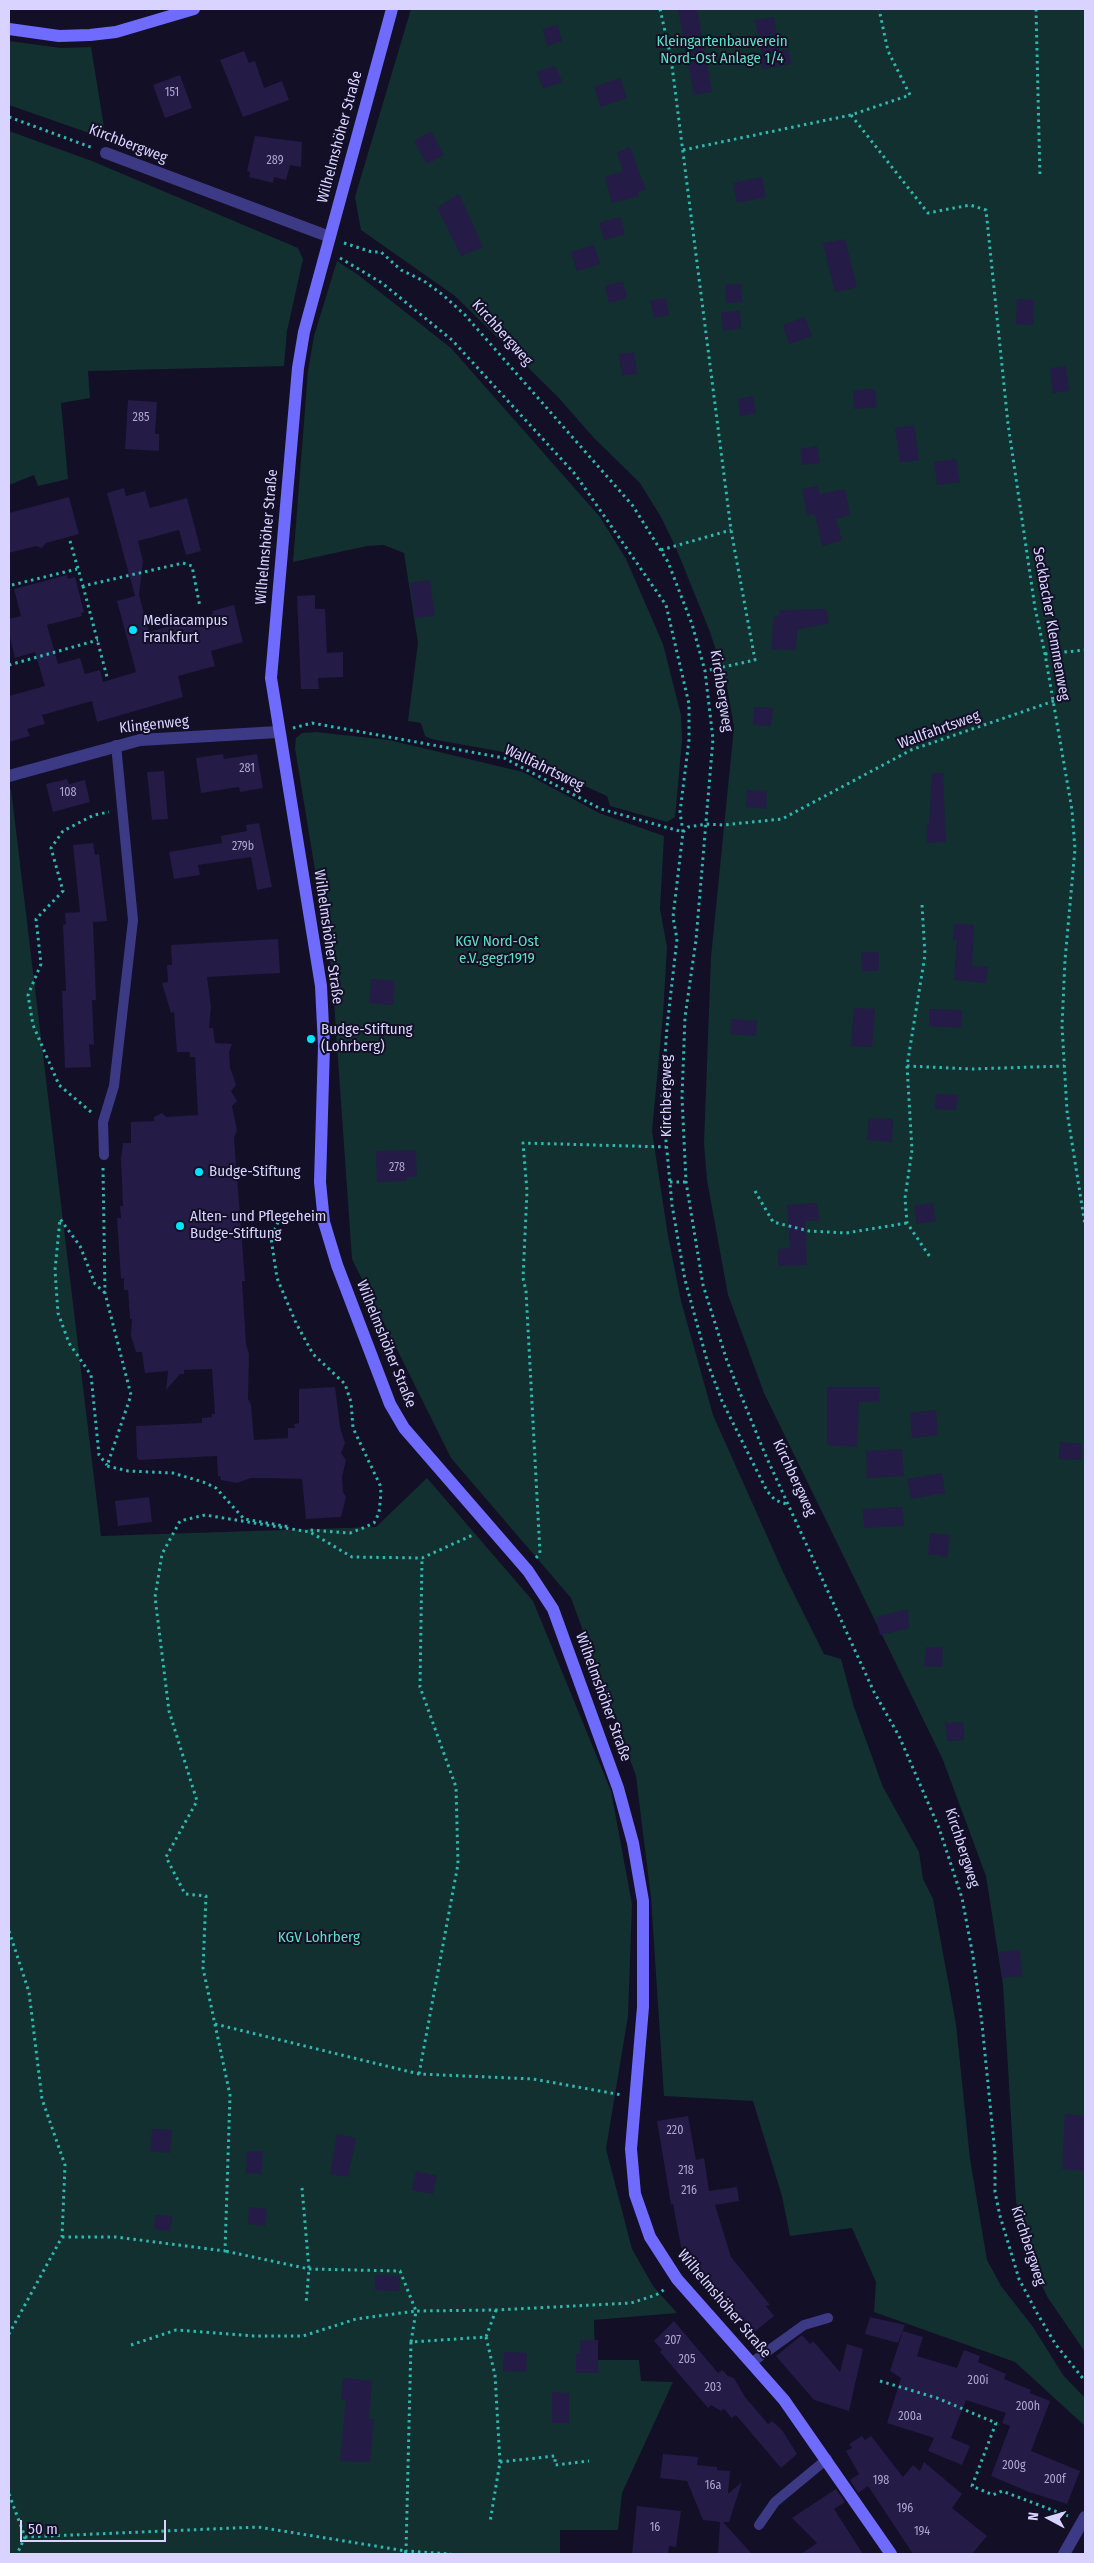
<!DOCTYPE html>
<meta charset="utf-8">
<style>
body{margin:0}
#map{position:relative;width:1094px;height:2563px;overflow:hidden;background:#130f26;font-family:"Fira Sans Condensed",sans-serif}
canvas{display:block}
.frame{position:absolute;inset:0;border:10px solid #d9d4ff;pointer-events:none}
.north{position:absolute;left:1024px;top:2493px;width:50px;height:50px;-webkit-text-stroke:4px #130f26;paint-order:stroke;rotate:276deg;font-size:14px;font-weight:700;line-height:20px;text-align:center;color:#d9d4ff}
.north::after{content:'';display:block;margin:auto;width:18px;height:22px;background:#d9d4ff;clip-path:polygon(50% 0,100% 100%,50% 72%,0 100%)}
.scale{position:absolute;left:20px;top:2520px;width:146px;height:22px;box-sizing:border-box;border:2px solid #d9d4ff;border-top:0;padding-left:6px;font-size:15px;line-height:18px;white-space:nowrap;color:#d9d4ff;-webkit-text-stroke:4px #130f26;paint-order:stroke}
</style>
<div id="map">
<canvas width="1094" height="2563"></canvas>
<div class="frame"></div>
<div class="north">N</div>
<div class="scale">50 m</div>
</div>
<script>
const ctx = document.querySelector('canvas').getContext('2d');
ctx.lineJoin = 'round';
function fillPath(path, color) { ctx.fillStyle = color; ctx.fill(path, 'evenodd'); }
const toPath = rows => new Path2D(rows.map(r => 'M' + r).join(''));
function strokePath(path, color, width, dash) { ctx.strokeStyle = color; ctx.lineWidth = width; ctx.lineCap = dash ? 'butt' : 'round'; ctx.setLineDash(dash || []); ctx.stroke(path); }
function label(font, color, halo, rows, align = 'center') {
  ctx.font = font + ' "Fira Sans Condensed",sans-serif'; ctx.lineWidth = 4; ctx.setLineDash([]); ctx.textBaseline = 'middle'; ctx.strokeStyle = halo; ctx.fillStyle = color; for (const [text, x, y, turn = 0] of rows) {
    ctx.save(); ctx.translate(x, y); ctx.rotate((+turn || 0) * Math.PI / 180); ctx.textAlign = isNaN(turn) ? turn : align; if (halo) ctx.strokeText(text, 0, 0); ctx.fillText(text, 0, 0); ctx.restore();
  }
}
const green = toPath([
 [411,9,1085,9,1085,2352,1048,2298,1027,2256,1016,2201,1003,1985,986,1876,943,1760,764,1393,728,1295,707,1180,704,1143,711,957,734,727,726,681,710,632,676,548,661,517,640,483,594,438,558,397,455,296,361,230,355,197],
 [9,41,61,48,91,47,106,139,9,105],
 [9,131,92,161,298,248,303,259,287,331,284,366,88,371,90,398,61,403,68,479,38,486,34,475,9,485],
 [337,261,357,274,451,348,600,517,626,559,663,644,681,715,682,741,675,817,667,822,610,806,607,796,527,760,503,752,431,739,425,736,421,723,408,721,418,643,404,553,384,545,367,546,293,562,308,371,314,336],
 [316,732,389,740,523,772,599,813,664,836,660,909,667,947,663,1015,652,1131,668,1236,681,1301,713,1415,784,1574,824,1654,841,1659,854,1707,883,1787,919,1852,923,1879,933,1899,956,2024,970,2159,987,2260,1001,2286,1033,2327,1063,2375,1085,2398,1085,2426,1015,2362,874,2312,876,2282,852,2228,790,2236,782,2196,753,2101,664,2096,651,1898,636,1776,571,1598,451,1458,352,1259,332,974,295,748,296,738,302,733],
 [9,789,11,789,101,1536,376,1527,427,1478,533,1601,611,1791,632,1904,628,2016,606,2149,632,2249,653,2286,677,2313,594,2320,595,2360,639,2360,641,2381,673,2382,622,2493,618,2530,560,2530,560,2554,9,2554]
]);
const building = toPath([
 [678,9,697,9,712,92,694,95],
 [774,17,780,51,788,49,791,64,762,69,760,54,762,54,755,20],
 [558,25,562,41,547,46,543,29],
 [244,51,249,63,255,61,264,88,282,81,289,100,243,117,220,60],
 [555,66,562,82,543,89,537,72],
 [180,75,192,108,165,118,153,85],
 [620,78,627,98,601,107,594,87],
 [431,131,444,155,427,164,414,141],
 [255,136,302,142,301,167,290,165,286,180,274,177,273,183,249,177,250,172,247,171],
 [630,147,646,190,638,192,639,196,612,203,605,177,623,171,617,153],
 [762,177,766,197,737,203,733,183],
 [459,194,483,247,461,256,437,208],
 [620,217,625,234,604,240,599,223],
 [845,239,857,287,835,292,823,243],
 [594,245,600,264,577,271,571,252],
 [623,281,627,298,609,303,605,286],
 [741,284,742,302,726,303,725,285],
 [666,298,669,315,654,318,650,301],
 [1017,299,1034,300,1033,325,1016,324],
 [740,311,741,328,723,331,721,312],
 [805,317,812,336,789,344,783,325],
 [634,352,637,374,622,376,619,354],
 [1066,366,1069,391,1053,393,1050,368],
 [875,389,877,407,854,409,853,390],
 [753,396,756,413,740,416,738,399],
 [128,400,157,402,155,434,159,434,159,451,125,449],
 [914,425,919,460,900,463,895,428],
 [817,446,820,463,802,465,800,449],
 [956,459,960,482,937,485,934,462],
 [818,486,820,494,845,489,850,515,836,519,842,540,822,546,815,514,807,516,802,489],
 [124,488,126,496,145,491,150,508,187,498,201,551,186,555,179,530,138,541,143,561,139,595,149,632,213,614,212,611,234,605,243,642,211,651,215,666,178,676,183,697,97,722,92,701,42,715,45,724,27,729,30,736,9,742,9,696,45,686,35,652,15,658,9,633,9,619,21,616,14,589,67,575,68,579,75,577,84,612,81,613,82,616,47,625,58,664,80,658,85,674,100,670,103,682,136,672,117,601,135,596,107,493],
 [69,497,79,534,46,543,42,548,36,546,9,553,9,513],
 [430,580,435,616,415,618,410,583],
 [315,595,315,609,325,609,327,653,343,652,343,677,318,678,319,689,301,689,297,596],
 [826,609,829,623,797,630,796,650,771,649,774,617,779,616,779,610],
 [754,707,773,708,771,726,753,725],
 [223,754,224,759,257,754,263,788,240,792,239,787,201,793,196,758],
 [164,771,168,819,152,820,147,772],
 [932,773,943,773,946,842,927,843,926,824,929,824],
 [67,779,69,784,85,780,90,802,53,812,46,784],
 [747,790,767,791,766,809,746,807],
 [259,823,272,887,257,890,251,857,198,865,200,875,174,879,169,852,222,843,221,836,247,831,246,825],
 [93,843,95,855,99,854,107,921,93,922,96,1000,92,1000,94,1045,89,1044,91,1067,65,1068,62,991,66,991,63,925,66,924,65,913,80,912,73,845],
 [954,924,974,925,972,966,988,967,986,983,954,980,957,940,953,940],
 [278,939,280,973,207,977,211,1007,209,1028,213,1028,215,1043,232,1044,229,1052,230,1067,236,1085,231,1091,237,1101,232,1106,237,1130,234,1138,245,1281,242,1281,246,1344,249,1354,248,1399,251,1404,254,1440,288,1438,288,1428,295,1428,294,1424,299,1423,299,1389,335,1387,340,1427,345,1443,341,1453,346,1460,342,1477,343,1492,346,1497,341,1517,306,1519,302,1479,266,1478,251,1478,237,1483,221,1480,220,1476,218,1476,217,1456,139,1460,137,1457,136,1426,202,1423,202,1418,212,1417,212,1414,215,1414,212,1369,184,1370,184,1374,180,1374,166,1390,168,1371,145,1373,142,1352,136,1352,131,1336,132,1319,130,1319,128,1290,124,1290,124,1278,121,1279,117,1218,121,1218,120,1206,123,1206,121,1159,123,1143,131,1143,131,1122,154,1121,154,1117,162,1113,166,1117,198,1115,195,1057,190,1057,190,1052,177,1052,174,1012,171,1013,162,983,168,982,167,965,172,965,171,945],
 [861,952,879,952,879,971,862,971],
 [371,979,395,981,393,1005,369,1003],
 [854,1008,875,1009,872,1047,851,1046],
 [929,1009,962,1010,961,1028,929,1026],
 [732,1019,757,1021,756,1036,730,1034],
 [936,1094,958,1095,956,1110,935,1109],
 [869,1118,893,1119,892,1142,867,1140],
 [416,1150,417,1177,407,1177,407,1181,377,1182,376,1151],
 [817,1203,819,1220,805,1221,807,1265,778,1266,778,1249,790,1248,787,1205],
 [933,1203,936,1221,917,1224,914,1206],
 [827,1387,880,1387,879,1402,859,1402,857,1447,827,1445],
 [936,1410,938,1435,912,1438,910,1413],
 [1060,1442,1082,1444,1081,1460,1059,1459],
 [902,1449,904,1476,867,1478,866,1451],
 [942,1473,945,1493,911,1499,907,1479],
 [149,1497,152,1522,118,1526,115,1501],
 [902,1507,904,1526,864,1528,863,1509],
 [930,1533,950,1535,947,1557,928,1554],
 [908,1609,909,1628,880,1635,876,1617],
 [926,1647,943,1648,942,1667,924,1666],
 [963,1722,964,1740,947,1741,945,1723],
 [1020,1950,1022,1976,1002,1978,999,1952],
 [1065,2114,1085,2116,1085,2171,1062,2169],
 [688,2116,696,2160,704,2158,709,2191,737,2187,739,2201,715,2205,731,2257,770,2305,766,2306,774,2316,753,2333,681,2247,673,2204,671,2204,657,2121],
 [152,2129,172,2130,170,2153,150,2151],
 [337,2134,356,2138,348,2177,330,2174],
 [247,2151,263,2151,261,2174,246,2173],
 [416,2171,437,2176,433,2194,412,2190],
 [249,2207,267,2209,265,2226,248,2224],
 [156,2215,172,2216,170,2231,154,2229],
 [375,2275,400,2276,399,2291,375,2290],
 [870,2317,905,2325,898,2343,865,2334],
 [674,2321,718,2373,722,2370,728,2376,734,2378,745,2397,768,2424,772,2421,782,2430,797,2454,781,2468,736,2415,732,2418,724,2409,721,2411,711,2405,708,2408,660,2352,662,2350,654,2341],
 [903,2331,923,2337,917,2356,957,2368,964,2350,980,2356,978,2362,1006,2374,1004,2379,1031,2390,1030,2393,1050,2401,1031,2451,1080,2471,1067,2504,1029,2492,991,2476,1010,2426,1002,2423,1006,2413,966,2400,951,2438,970,2446,962,2465,928,2451,934,2438,887,2423,901,2378,890,2371],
 [802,2335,810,2344,813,2341,840,2372,847,2344,863,2349,849,2411,814,2400,776,2356],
 [580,2340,598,2340,598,2373,576,2373,576,2353,580,2353],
 [504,2352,527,2353,526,2372,503,2371],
 [343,2378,372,2381,369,2419,374,2419,370,2462,340,2461,346,2400,341,2400],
 [552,2392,569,2393,569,2423,552,2423],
 [862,2436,865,2440,871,2436,903,2477,913,2465,920,2471,924,2462,962,2494,952,2508,987,2536,972,2554,913,2554,868,2486,858,2493,850,2480,859,2474,846,2451,852,2448,849,2444],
 [663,2454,698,2457,697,2465,717,2467,717,2470,730,2471,728,2494,742,2482,729,2522,723,2522,752,2554,718,2554,720,2522,703,2520,687,2481,660,2478],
 [836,2489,845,2502,834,2509,863,2554,801,2554,817,2543,792,2518],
 [637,2506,681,2511,676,2547,669,2546,668,2554,632,2554]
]);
const path = toPath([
 [660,9,671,58,731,530,755,660,705,671],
 [1036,9,1040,178],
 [851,115,928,213,970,205,986,210,1008,424,1035,608,1045,654,1072,810,1075,849,1065,960,1062,1026,1067,1111,1085,1225],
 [9,117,93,148],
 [683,150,851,115,910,95,888,51,879,9],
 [344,243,372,252,381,252,401,270,424,281,443,295,465,315,633,506,668,562,692,624,705,671,713,739,696,940,685,1017,682,1097,686,1182,703,1285,727,1361,765,1454,874,1692,899,1736,939,1828,962,1898,973,1956,982,2024,995,2154,995,2192,1000,2216,1019,2279,1037,2313,1056,2345,1085,2381],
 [340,258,382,283,452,340,575,474,666,605,689,704,689,740,680,812,683,832,673,917,677,939,667,1027,662,1098,672,1205,685,1280,708,1364,722,1401,767,1491,775,1500,789,1505],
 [70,541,83,586,183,563,192,566,200,607],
 [661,550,731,530],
 [12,585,77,569],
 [83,586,107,677],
 [1045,654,1085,650],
 [9,665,98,640],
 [293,728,312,723,504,758,601,809,683,832],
 [683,832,688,827,707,824,723,825,782,819,911,750,1054,701],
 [922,905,925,955,907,1066,972,1069,1064,1066],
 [907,1066,912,1150,905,1198,907,1223,930,1257],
 [91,1112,59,1085,33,1025,28,995,41,964,36,919,63,891,51,848,63,831,94,815,109,812],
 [103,1168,105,1293,131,1395,107,1466,128,1471,173,1473,203,1482,216,1488,244,1519,290,1527],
 [670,1182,686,1182],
 [755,1191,773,1222,809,1231,846,1233,907,1223],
 [278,1222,271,1238,277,1278,296,1323,313,1354,345,1384,351,1402,353,1428,380,1485,381,1493,379,1513,374,1523,363,1528,350,1533,309,1530],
 [105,1293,95,1284,80,1246,60,1219,55,1270,58,1313,69,1343,91,1375,99,1455,107,1465],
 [536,1558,540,1553,526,1291,523,1278,527,1191,523,1143,666,1147],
 [9,1931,29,1992,42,2099,65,2165,62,2237,9,2334],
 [215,2024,419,2074,533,2079,622,2095],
 [419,2074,458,1864,456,1787,420,1687,422,1558],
 [302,2188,309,2269,306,2304],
 [62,2237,116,2237,225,2251,230,2095,203,1968,206,1896,185,1894,166,1857,197,1801,169,1711,155,1597,162,1554,180,1521,205,1515,310,1532,352,1557,422,1558,475,1534],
 [496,2310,486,2337,411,2342,416,2311,496,2310,631,2303,656,2295,665,2289],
 [486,2337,495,2375,500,2462,490,2522],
 [411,2342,406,2551,451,2554],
 [131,2345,176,2330,254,2336,303,2336,356,2319,416,2311,400,2271,309,2269,225,2251],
 [880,2381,937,2398,996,2423,972,2486,993,2495,1002,2491,1068,2516],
 [500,2462,555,2456,555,2465,589,2461],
 [9,2494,25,2537,17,2554],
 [25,2537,258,2527,406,2551,405,2554]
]);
const service = toPath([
 [104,1155,103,1122,114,1086,133,920,116,745],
 [751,2363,804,2325,828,2318],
 [759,2525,775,2502,827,2459]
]);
const minor = toPath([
 [106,153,330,237],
 [9,776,140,740,278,732],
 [1064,2554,1085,2517]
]);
const secondary = toPath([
 [392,9,304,332,298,368,271,678,321,986,324,1046,320,1182,324,1222,337,1265,390,1404,404,1428,528,1571,553,1609,618,1788,633,1843,643,1901,643,2007,631,2149,635,2194,650,2237,677,2279,784,2400,891,2554],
 [9,29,59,36,90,35,116,32,194,9]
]);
const markers = [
 [133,630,5,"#00e5ff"],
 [311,1039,5,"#00e5ff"],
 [199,1172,5,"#00e5ff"],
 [180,1226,5,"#00e5ff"]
];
const numberNames = [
 ["151",172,93],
 ["289",275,161],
 ["285",141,418],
 ["281",247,769],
 ["108",68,793],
 ["279b",243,847],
 ["278",397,1168],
 ["220",675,2131],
 ["218",686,2171],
 ["216",689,2191],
 ["207",673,2341],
 ["205",687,2360],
 ["200i",978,2381],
 ["203",713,2388],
 ["200h",1028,2407],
 ["200a",910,2417],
 ["200g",1014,2466],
 ["200f",1055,2480],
 ["198",881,2481],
 ["16a",713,2486],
 ["196",905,2509],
 ["16",655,2528],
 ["194",922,2532]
];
const parkNames = [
 ["Kleingartenbauverein",722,42],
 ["Nord-Ost Anlage 1/4",722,59],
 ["KGV Nord-Ost",497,942],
 ["e.V.,gegr.1919",497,959],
 ["KGV Lohrberg",319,1938]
];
const streetNames = [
 ["Wilhelmshöher Straße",340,137,-75],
 ["Kirchbergweg",128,144,21],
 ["Kirchbergweg",502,333,48],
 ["Wilhelmshöher Straße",267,537,-85],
 ["Seckbacher Klemmenweg",1051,624,80],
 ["Kirchbergweg",721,691,81],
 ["Klingenweg",154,725,-6],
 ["Wallfahrtsweg",939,730,-20],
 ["Wallfahrtsweg",544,768,26],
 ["Wilhelmshöher Straße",328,937,82],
 ["Kirchbergweg",667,1096,-90],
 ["Wilhelmshöher Straße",386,1344,68],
 ["Kirchbergweg",794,1478,65],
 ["Wilhelmshöher Straße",603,1697,70],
 ["Kirchbergweg",962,1848,72],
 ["Kirchbergweg",1028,2246,72],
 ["Wilhelmshöher Straße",724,2304,50]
];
const poiNames = [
 ["Mediacampus",143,621],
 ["Frankfurt",143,638],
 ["Budge-Stiftung",321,1030],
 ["(Lohrberg)",321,1047],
 ["Budge-Stiftung",209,1172],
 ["Alten- und Pflegeheim",190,1217],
 ["Budge-Stiftung",190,1234]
];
fillPath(green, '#12302f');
fillPath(building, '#241b47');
strokePath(path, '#2fb8b0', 3, [2.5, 4]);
strokePath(service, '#3d3a85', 10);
strokePath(minor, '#3d3a85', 12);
strokePath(secondary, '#6f6bff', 12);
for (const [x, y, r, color] of markers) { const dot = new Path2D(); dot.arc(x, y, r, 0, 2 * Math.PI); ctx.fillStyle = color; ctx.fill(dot); strokePath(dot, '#130f26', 2); }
label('12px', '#aca6d1', null, numberNames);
label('15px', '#5fe0c0', '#130f26', parkNames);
label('15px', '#d9d4ff', '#130f26', streetNames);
label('15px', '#d9d4ff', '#130f26', poiNames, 'left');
</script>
